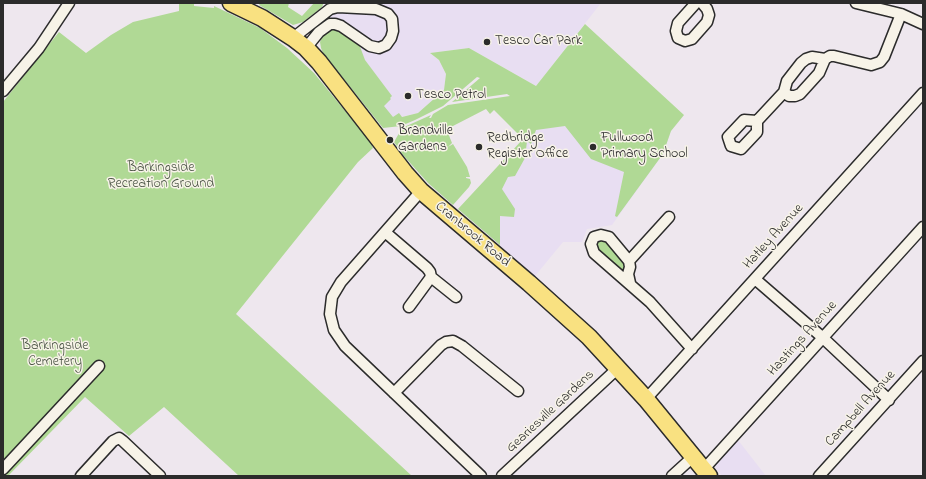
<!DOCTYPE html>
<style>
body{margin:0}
#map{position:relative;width:926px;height:479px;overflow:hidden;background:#eee7ee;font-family:"Indie Flower",sans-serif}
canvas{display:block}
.frame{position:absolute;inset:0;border:4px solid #2b2b2b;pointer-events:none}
</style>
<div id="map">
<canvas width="926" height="479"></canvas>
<div class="frame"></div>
</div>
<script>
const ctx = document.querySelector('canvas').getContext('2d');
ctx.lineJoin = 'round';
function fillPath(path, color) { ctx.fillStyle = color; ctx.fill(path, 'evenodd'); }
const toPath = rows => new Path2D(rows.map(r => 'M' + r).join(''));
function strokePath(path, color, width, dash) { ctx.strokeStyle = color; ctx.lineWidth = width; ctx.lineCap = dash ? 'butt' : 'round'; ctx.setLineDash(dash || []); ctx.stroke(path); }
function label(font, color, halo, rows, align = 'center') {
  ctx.font = font + ' "Indie Flower",sans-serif'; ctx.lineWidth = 3; ctx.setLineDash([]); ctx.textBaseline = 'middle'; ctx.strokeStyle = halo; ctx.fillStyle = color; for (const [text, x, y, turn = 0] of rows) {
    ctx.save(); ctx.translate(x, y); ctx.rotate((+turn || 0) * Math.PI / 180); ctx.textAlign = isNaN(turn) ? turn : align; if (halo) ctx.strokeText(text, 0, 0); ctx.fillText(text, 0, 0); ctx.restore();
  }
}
const built = toPath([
 [329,3,601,3,536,86,469,48,430,53,439,60,446,74,444,90,418,113,391,119,327,50,304,21],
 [684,115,671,131,663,154,612,225,587,229,582,242,563,242,535,276,461,212,486,187,527,141,512,125],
 [738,440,766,476,722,476,714,466]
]);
const green = toPath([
 [179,3,194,3,194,6,214,8,214,6,260,28,287,48,314,73,373,145,372,146,373,148,358,162,236,314,412,476,239,476,164,407,129,436,85,397,8,476,3,476,3,102,59,32,86,53,111,35,133,22,179,11],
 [260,3,289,3,288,7,302,16,314,3,323,3,323,5,321,8,303,22,293,25,259,5],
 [585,24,684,115,671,131,663,154,617,217,615,216,624,172,591,159,565,126,536,130,531,144,527,141,525,158,515,176,508,177,502,189,515,209,514,217,500,216,500,245,458,209,523,139,494,110,490,114,486,109,451,127,448,133,452,143,448,147,453,144,467,167,470,177,466,177,466,178,470,179,471,183,469,187,453,205,428,183,403,155,394,142,402,128,431,115,429,118,431,118,433,114,448,105,510,96,507,94,452,102,480,78,477,77,443,106,415,120,401,126,383,128,323,53,321,48,320,42,322,37,320,36,329,30,333,29,338,30,359,44,365,60,392,96,390,98,391,99,384,106,393,117,399,113,402,117,418,113,444,90,446,74,439,60,430,53,469,48,536,86],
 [603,238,626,263,625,269,622,270,618,270,597,250,595,242]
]);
const minor = toPath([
 [696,3,678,23,676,31,678,38,685,41,692,39,707,22,709,15,707,9,702,3],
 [856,3,901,14,923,24],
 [293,38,330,9,338,7,376,9,388,14,392,19,393,31,391,38,386,45,379,48,370,46,341,26,335,24,330,24,319,32,306,48],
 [3,91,39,48,69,3],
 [784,92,789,96,795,96,800,94,819,73,825,59,830,56,834,56,871,65,880,62,884,57,901,14],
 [757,121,744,120,728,137,731,146,741,149,757,132,757,121,784,92,787,81,801,63,806,59,812,57,825,59],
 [421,191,341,282,332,297,330,314,334,330,345,346,481,476],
 [385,232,427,268,430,272,431,277,409,307],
 [629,261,669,217],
 [431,277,456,297],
 [755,279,822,337,889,400],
 [630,283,628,274,630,267,629,261,609,237,601,235,594,237,591,244,594,253,650,302,692,349],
 [394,393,441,345,446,342,453,341,462,346,518,391],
 [646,399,923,93],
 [3,469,99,366],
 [704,469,923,227],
 [81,476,113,441,119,438,123,441,160,476],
 [502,476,618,368],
 [672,476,694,456],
 [819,476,923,361]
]);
const primary = toPath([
 [231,3,262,18,293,38,306,48,319,62,405,173,421,191,529,283,589,337,646,399,709,476]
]);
const markers = [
 [487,42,4,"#2b2b2b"],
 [408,96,4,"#2b2b2b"],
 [390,140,4,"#2b2b2b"],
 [479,147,4,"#2b2b2b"],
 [593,147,4,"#2b2b2b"]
];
const poiNames = [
 ["Tesco Car Park",495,42],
 ["Tesco Petrol",416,96],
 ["Brandville",398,132],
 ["Gardens",398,148],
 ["Redbridge",487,139],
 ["Register Office",487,155],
 ["Fullwood",601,139],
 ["Primary School",601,155]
];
const parkNames = [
 ["Barkingside",161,169],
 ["Recreation Ground",161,185],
 ["Barkingside",55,347],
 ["Cemetery",55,363]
];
const streetNames = [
 ["Cranbrook Road",472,235,40],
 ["Hatley Avenue",774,237,-48],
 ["Hastings Avenue",803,339,-48],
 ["Campbell Avenue",861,409,-48],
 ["Geariesville Gardens",551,412,-43]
];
fillPath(built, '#e8def2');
fillPath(green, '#b0d995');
strokePath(minor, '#2b2b2b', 13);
strokePath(primary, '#2b2b2b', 19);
strokePath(minor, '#f7f3e8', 10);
strokePath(primary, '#f9e181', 16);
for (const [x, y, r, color] of markers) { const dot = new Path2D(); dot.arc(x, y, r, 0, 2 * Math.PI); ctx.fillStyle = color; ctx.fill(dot); strokePath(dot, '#f7f3e8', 1.5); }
label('14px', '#2b2b2b', '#f7f3e8', poiNames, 'left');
label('14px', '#4c5646', '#f7f3e8', parkNames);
label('14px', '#2b2b2b', '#f7f3e8', streetNames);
</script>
